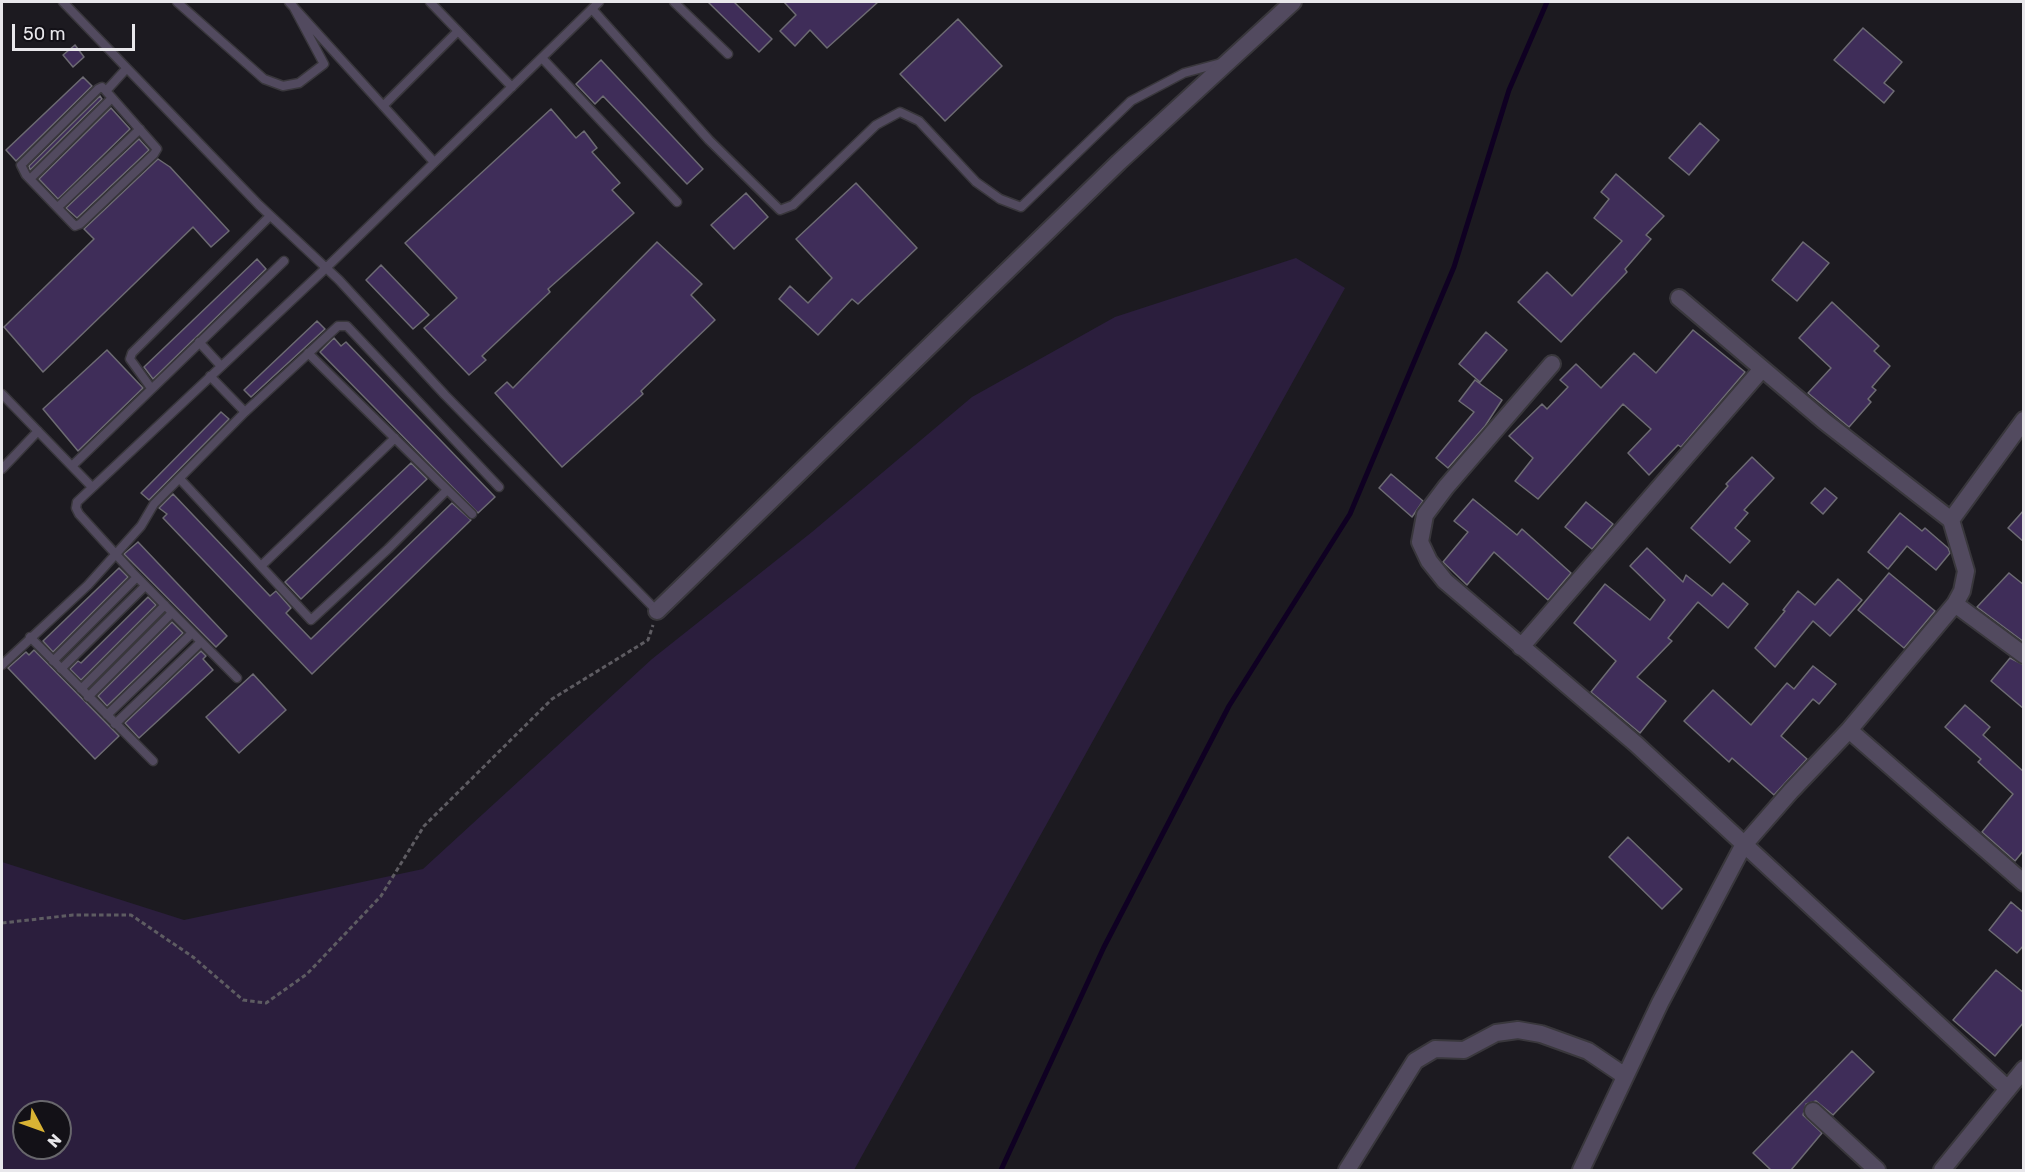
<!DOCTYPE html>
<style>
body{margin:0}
#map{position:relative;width:2025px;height:1172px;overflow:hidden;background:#1c1a20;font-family:Rubik,sans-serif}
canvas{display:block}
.frame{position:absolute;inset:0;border:3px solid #e8e7eb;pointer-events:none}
.north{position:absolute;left:12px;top:1100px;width:60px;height:60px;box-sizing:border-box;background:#131117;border:2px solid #68676c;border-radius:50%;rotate:131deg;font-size:16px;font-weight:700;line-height:24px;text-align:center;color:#e8e7eb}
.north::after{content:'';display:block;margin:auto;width:21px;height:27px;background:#d9b334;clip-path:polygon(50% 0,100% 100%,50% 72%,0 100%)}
.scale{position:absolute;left:12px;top:24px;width:123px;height:27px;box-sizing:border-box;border:3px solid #e8e7eb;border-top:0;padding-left:8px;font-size:18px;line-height:21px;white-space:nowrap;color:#e8e7eb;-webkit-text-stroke:4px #131117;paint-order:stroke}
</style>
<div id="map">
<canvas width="2025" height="1172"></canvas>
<div class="frame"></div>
<div class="north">N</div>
<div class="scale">50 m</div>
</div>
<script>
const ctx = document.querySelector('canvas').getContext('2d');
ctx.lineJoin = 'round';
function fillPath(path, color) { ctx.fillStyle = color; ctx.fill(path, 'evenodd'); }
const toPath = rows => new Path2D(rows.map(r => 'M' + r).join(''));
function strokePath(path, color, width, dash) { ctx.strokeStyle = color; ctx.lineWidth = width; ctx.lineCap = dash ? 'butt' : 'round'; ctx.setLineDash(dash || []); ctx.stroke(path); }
const green = toPath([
 [1296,258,1345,288,854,1170,2,1170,2,862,184,920,423,869,652,659,812,532,972,397,1115,317],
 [24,1112,60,1112,60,1148,24,1148]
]);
const stream = toPath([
 [1001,1170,1104,947,1229,706,1350,514,1454,267,1509,90,1547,2]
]);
const building = toPath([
 [708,2,734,2,772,39,759,52,708,2],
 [784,2,878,2,827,48,810,30,795,46,780,31,796,15,784,2],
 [958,19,1002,66,945,121,900,74,958,19],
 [1863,28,1902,62,1884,83,1894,91,1884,103,1834,60,1863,28],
 [75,45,84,57,73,67,63,55,75,45],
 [601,60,703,169,687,184,603,96,595,104,576,84,601,60],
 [83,77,92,86,16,161,6,150,83,77],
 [100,96,102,99,30,170,29,166,100,96],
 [111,108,130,129,58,199,39,179,111,108],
 [551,109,576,138,584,131,597,148,592,152,620,183,612,190,634,213,548,289,550,292,482,356,486,360,469,375,424,328,457,298,405,243,551,109],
 [1700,123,1719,140,1689,175,1669,158,1700,123],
 [139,139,149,150,77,218,66,208,139,139],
 [158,159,170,167,229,231,211,247,193,227,43,372,4,327,94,239,84,229,158,159],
 [1616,174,1664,216,1646,235,1651,239,1625,269,1627,272,1561,342,1518,302,1547,272,1572,296,1622,241,1594,218,1609,199,1601,192,1616,174],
 [856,183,917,248,858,304,852,299,818,335,779,299,790,286,808,303,832,278,796,239,856,183],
 [746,193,768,217,734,249,711,225,746,193],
 [657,242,702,284,691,295,715,320,641,391,643,394,562,467,495,393,507,382,513,388,657,242],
 [1803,242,1829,263,1797,301,1772,280,1803,242],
 [257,259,266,269,153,379,144,367,257,259],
 [381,265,429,315,413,329,366,280,381,265],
 [1832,302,1879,346,1874,351,1890,366,1872,387,1876,390,1868,399,1871,402,1849,427,1808,393,1831,368,1799,338,1832,302],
 [317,321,325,329,251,397,244,390,317,321],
 [1693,330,1745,372,1681,447,1678,445,1649,475,1628,453,1651,429,1623,404,1538,499,1515,481,1533,458,1509,436,1542,404,1547,409,1568,387,1560,380,1576,364,1601,388,1634,353,1656,373,1693,330],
 [1486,332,1507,350,1480,382,1459,364,1486,332],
 [334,338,341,346,346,342,495,497,478,513,320,352,334,338],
 [107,350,143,388,78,451,43,409,107,350],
 [1475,380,1502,400,1485,426,1448,468,1436,458,1474,412,1459,401,1475,380],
 [221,412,229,419,149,500,141,493,221,412],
 [1752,457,1774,478,1744,510,1748,513,1735,528,1750,541,1730,563,1691,528,1728,486,1726,484,1752,457],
 [411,463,427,479,301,599,285,582,411,463],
 [1391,474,1423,501,1412,517,1379,488,1391,474],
 [1825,488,1837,498,1823,514,1811,503,1825,488],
 [173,494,270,596,276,591,291,608,286,613,311,639,452,503,471,520,312,674,163,518,167,514,159,508,173,494],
 [1473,499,1517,535,1522,529,1571,573,1548,600,1494,552,1467,585,1443,562,1468,532,1454,521,1473,499],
 [1586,502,1613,524,1592,549,1565,527,1586,502],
 [2024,510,2024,542,2008,528,2024,510],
 [1900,513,1922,531,1925,528,1948,548,1950,553,1936,570,1907,546,1888,569,1868,552,1900,513],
 [138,542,227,636,216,647,124,554,138,542],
 [1647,548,1683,582,1686,575,1712,596,1723,583,1748,604,1728,628,1698,602,1668,638,1672,641,1637,677,1666,701,1640,733,1591,692,1616,661,1574,623,1605,584,1650,620,1665,600,1630,566,1647,548],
 [119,568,128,577,53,652,43,641,119,568],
 [1889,573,1935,611,1904,648,1858,610,1889,573],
 [2009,573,2024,585,2024,642,1977,607,2009,573],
 [1838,579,1862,600,1830,636,1813,621,1775,667,1755,648,1785,611,1783,610,1798,591,1815,605,1838,579],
 [148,597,156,605,81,680,70,669,78,661,81,663,148,597],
 [172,622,183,633,107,706,98,696,172,622],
 [34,650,119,736,95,759,8,668,26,652,29,655,34,650],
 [201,651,206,656,203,659,213,670,139,738,125,723,201,651],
 [2010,658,2024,665,2024,709,1991,681,2010,658],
 [1813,666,1836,684,1819,704,1813,699,1781,736,1807,759,1774,795,1732,758,1729,762,1684,721,1713,690,1751,725,1787,683,1794,689,1813,666],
 [253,674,286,710,239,753,206,717,253,674],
 [1965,705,1990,727,1983,735,2024,772,2024,850,2015,861,1982,832,2013,794,1978,762,1981,759,1945,727,1965,705],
 [1628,837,1682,889,1662,909,1609,857,1628,837],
 [2011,902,2024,913,2024,945,2017,953,1989,930,2011,902],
 [1996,970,2024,993,2024,1022,1995,1056,1953,1020,1996,970],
 [1852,1051,1874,1072,1833,1115,1816,1101,1806,1104,1803,1115,1822,1133,1791,1170,1771,1170,1753,1153,1852,1051]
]);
const path = toPath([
 [2,923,73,915,131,915,193,957,243,1000,266,1003,307,974,381,896,424,826,552,699,648,640,653,625]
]);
const lane = toPath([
 [63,2,259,205,339,280,445,395,657,611],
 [177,2,264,79,283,86,299,83,324,64,293,6],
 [289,2,434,162],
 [430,2,512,87],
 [674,2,728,54],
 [592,9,709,140,780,210,793,205,876,125,900,112,919,121,976,182,1000,199,1021,207,1131,101,1184,73,1221,63],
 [542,58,677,202],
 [106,91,102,87,98,89,21,165,26,175,75,226,80,224,154,154,157,149,106,91,126,69],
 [383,106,458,31],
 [30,179,112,98],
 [58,207,140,129],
 [199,342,221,366],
 [308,353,472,514],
 [151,388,130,359,132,353,270,216],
 [2,394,92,487],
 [245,412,338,326,347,326,499,487],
 [72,466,284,261],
 [2,469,38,431],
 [180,479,311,620,388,549,447,490],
 [261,566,395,438],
 [30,637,153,761],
 [53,661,137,577],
 [2,665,88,585,141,526,154,504,245,412,210,376],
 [61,669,145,586],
 [237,678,132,572,79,514,76,508,77,502,326,268,599,2],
 [81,689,165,605],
 [88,697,172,613],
 [107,715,192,633],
 [115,724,201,642]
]);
const street = toPath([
 [1679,298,1824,421,1951,520],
 [1552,364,1446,487,1425,515,1420,542,1429,561,1445,581,1636,744,2008,1089],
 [1955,604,2024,655],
 [657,611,1119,162,1293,2],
 [1521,647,1762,369],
 [1849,730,2024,883],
 [1813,1111,1877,1170],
 [1347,1170,1415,1061,1435,1049,1464,1050,1496,1033,1518,1030,1541,1034,1588,1051,1625,1076],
 [1581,1170,1660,1003,1743,846,1791,791,1849,730,1955,604,1962,591,1966,571,1951,520,2024,420],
 [1942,1170,2024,1069]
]);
fillPath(green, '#2b1e3d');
strokePath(stream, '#0f0022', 5);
fillPath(building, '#3f2d59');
strokePath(building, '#6d6b73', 1.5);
strokePath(lane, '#39373c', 11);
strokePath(street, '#39373c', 20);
strokePath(path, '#5e5c62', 3, [4.5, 3]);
strokePath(lane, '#524a5f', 8);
strokePath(street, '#524a5f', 16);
</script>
